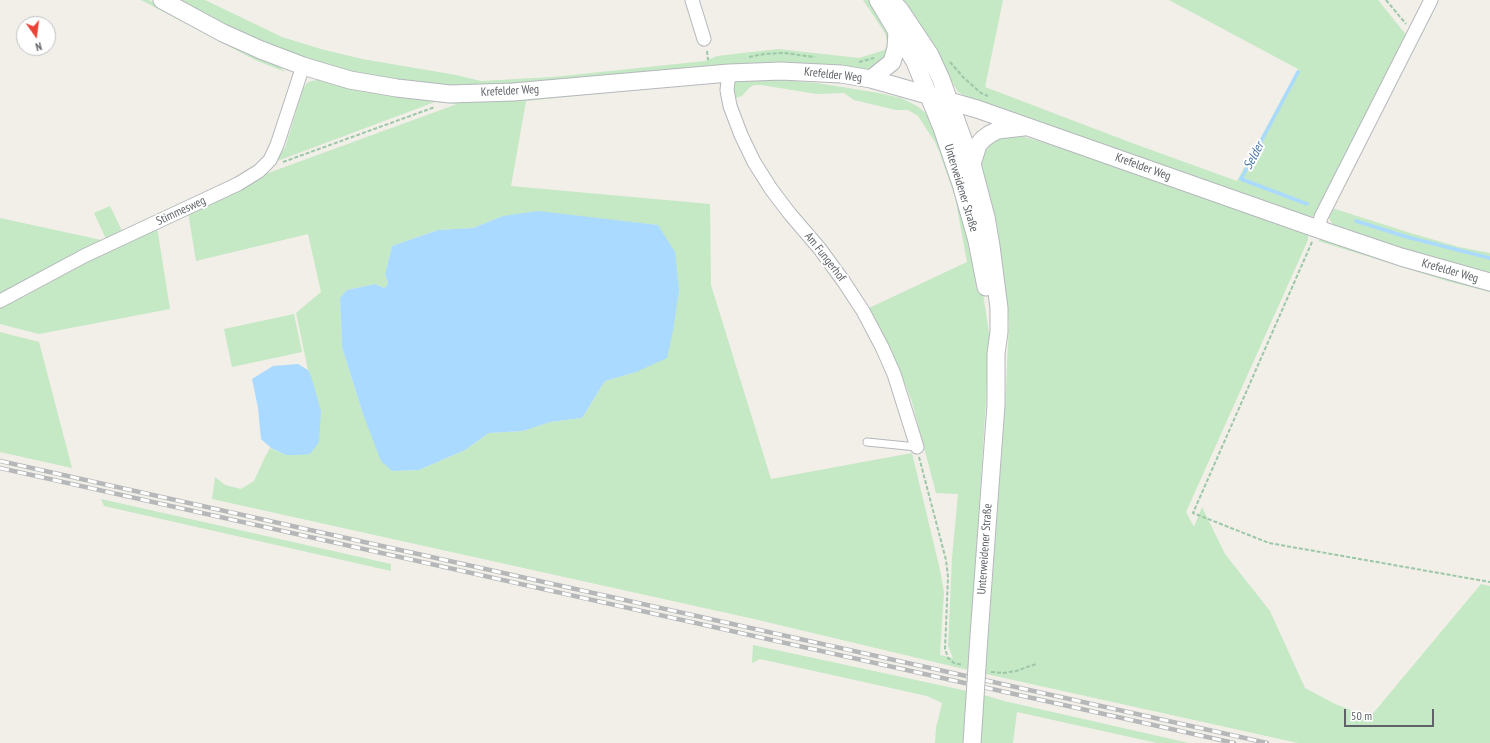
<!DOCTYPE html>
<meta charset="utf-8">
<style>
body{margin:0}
#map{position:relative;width:1490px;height:743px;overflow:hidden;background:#f1efe8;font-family:"PT Sans Narrow",sans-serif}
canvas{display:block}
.north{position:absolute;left:16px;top:16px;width:40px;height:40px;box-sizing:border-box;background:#fff;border:1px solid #bfc1c3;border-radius:50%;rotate:166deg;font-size:11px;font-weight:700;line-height:16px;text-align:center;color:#5f6368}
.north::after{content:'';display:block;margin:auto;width:14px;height:18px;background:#ea4335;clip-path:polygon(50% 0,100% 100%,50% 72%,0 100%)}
.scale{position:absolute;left:1344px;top:709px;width:90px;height:18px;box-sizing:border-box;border:2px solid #5f6368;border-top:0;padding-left:5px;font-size:12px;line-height:14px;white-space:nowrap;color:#5f6368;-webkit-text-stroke:3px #fff;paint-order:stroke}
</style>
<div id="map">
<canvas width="1490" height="743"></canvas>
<div class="north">N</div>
<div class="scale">50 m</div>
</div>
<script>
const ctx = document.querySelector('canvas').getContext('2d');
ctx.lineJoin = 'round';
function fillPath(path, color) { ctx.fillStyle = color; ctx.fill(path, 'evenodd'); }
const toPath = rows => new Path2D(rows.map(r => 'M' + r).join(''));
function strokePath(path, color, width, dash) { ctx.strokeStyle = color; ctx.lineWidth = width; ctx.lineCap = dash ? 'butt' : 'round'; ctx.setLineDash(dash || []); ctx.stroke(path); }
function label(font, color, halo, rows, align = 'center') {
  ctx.font = font + ' "PT Sans Narrow",sans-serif'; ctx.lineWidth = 4; ctx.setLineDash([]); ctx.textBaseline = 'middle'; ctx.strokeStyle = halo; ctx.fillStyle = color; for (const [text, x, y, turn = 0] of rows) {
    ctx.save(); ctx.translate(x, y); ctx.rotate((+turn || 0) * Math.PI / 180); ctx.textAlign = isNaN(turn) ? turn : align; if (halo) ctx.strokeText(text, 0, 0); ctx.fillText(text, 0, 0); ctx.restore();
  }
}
const green = toPath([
 [141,0,149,0,241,49,278,65,285,72,255,60],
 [176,0,205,0,282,37,321,49,362,59,456,75,481,81,553,77,705,61,717,56,778,49,859,58,885,50,887,42,885,33,863,0,873,0,893,33,894,53,873,71,438,88,333,69,231,30],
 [897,0,1003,0,985,87,1132,143,1237,181,1298,69,1169,0,1378,0,1407,36,1317,214,1308,219,1133,158,967,97,958,92,943,66],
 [322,79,388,92,704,83,526,101,511,186,710,204,711,285,771,479,912,453,940,570,944,592,940,655,953,658,948,646,952,558,958,494,936,493,912,402,898,366,869,308,967,262,955,197,940,154,935,142,918,116,908,110,896,110,854,100,844,93,817,94,761,85,754,85,749,88,742,96,733,99,732,84,737,80,744,79,781,80,817,83,879,93,901,98,917,106,928,115,940,139,979,267,990,340,969,661,986,665,1005,409,1009,323,995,222,980,164,983,151,994,137,1018,135,1090,156,1308,233,1308,240,1186,512,1194,527,1202,507,1225,554,1270,611,1305,688,1335,704,1370,717,1481,584,1490,586,1490,743,1298,743,968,670,754,619,212,499,215,477,225,485,241,489,254,481,265,457,270,448,286,455,311,376,308,370,296,313,321,292,308,234,196,261,188,212,260,176,457,104,435,102,272,163,285,148,303,89,307,83,312,81],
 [503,216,618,221,658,225,636,372,605,381,582,418,550,422,523,431,489,433,465,450,419,470,392,471,363,414,342,347,340,298,347,290,375,284,384,288,387,286,388,282,385,275,392,246,438,230,473,228],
 [110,206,123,233,107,241,94,213],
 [1329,207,1407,232,1459,247,1490,253,1490,275,1470,270,1334,227,1329,218],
 [0,218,106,241,0,296],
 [157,227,170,309,39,334,0,324,0,306,87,260],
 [1323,238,1490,287,1490,292,1450,282,1318,241],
 [294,314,302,352,232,367,224,329],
 [0,332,39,342,72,468,0,452],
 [101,499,391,564,391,571,104,506],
 [753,645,967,691,963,743,935,743,936,728,942,703,927,696,760,659,752,663],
 [984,695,1004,701,1189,743,1157,743,1017,712,1013,743,980,743]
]);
const water = toPath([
 [538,211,658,225,675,252,679,290,673,331,667,358,636,372,605,381,582,418,550,422,523,431,489,433,465,450,419,470,392,471,381,461,363,414,342,347,340,298,347,290,375,284,384,288,387,286,388,282,385,275,392,246,438,230,473,228,503,216],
 [298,364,308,370,311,376,321,411,319,442,310,454,298,455,286,455,271,448,261,439,258,408,252,379,273,366]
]);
const stream = toPath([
 [1298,72,1241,179,1307,204],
 [1356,221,1407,237,1490,258]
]);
const path = toPath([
 [1386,0,1406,24],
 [707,51,708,60],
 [749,57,764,54,784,53,815,57],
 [859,62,874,58],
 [950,62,964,78,981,93,988,96],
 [283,162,435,107],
 [1312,242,1193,513,1269,543,1490,582],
 [919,457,946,560,948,577,945,649,948,658,954,663,963,665],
 [991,672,1003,673,1016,671,1036,664]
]);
const service = toPath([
 [867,442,917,447]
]);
const minor = toPath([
 [692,0,704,39],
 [729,73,727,90,730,106,741,135,754,162,771,189,790,214,820,249,844,282,863,311,882,347,894,374,917,447],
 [1318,229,1321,217,1431,0],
 [0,301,84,256,238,184,259,171,270,160,277,145,303,66]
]);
const tertiary = toPath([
 [162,0,223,33,261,50,303,66,350,80,397,88,450,94,513,92,729,73,781,71,841,74,871,79,977,109,1318,229,1401,257,1490,282],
 [878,0,915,62,942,128,961,184,977,241,986,287],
 [891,0,900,10,930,55,941,79,972,164,986,217,991,246,999,308,999,332,996,354,996,405,979,636],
 [871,79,892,62,896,48,897,31],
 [972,164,978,145,983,139,990,134,998,130,1024,127],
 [972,743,974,713]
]);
const rail = toPath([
 [0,461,1267,743],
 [0,468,1234,743]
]);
const tertiaryBridge = toPath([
 [974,713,979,636]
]);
const streetNames = [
 ["Krefelder Weg",833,75,6],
 ["Krefelder Weg",510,91,-3],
 ["Krefelder Weg",1143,167,20],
 ["Unterweidener Straße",961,188,73],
 ["Stimmesweg",181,211,-25],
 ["Am Fungerhof",825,257,52],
 ["Krefelder Weg",1450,271,16],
 ["Unterweidener Straße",985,549,-86]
];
const waterNames = [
 ["Selder",1254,156,-62]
];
fillPath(green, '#c5e8c5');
fillPath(water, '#aadaff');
strokePath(stream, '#aadaff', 3.5);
strokePath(service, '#b5b8bc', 9);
strokePath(minor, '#b5b8bc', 15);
strokePath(tertiary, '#b5b8bc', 19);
strokePath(path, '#9cc7a9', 2, [4, 2]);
strokePath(service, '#fff', 7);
strokePath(minor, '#fff', 13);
strokePath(tertiary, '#fff', 17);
strokePath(rail, '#b6b7b8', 4.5);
strokePath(rail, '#fff', 3, [9]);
strokePath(tertiaryBridge, '#b5b8bc', 19, []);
strokePath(tertiaryBridge, '#fff', 17);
label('12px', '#5f6368', '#fff', streetNames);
label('italic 13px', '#4174aa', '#fff', waterNames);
</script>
